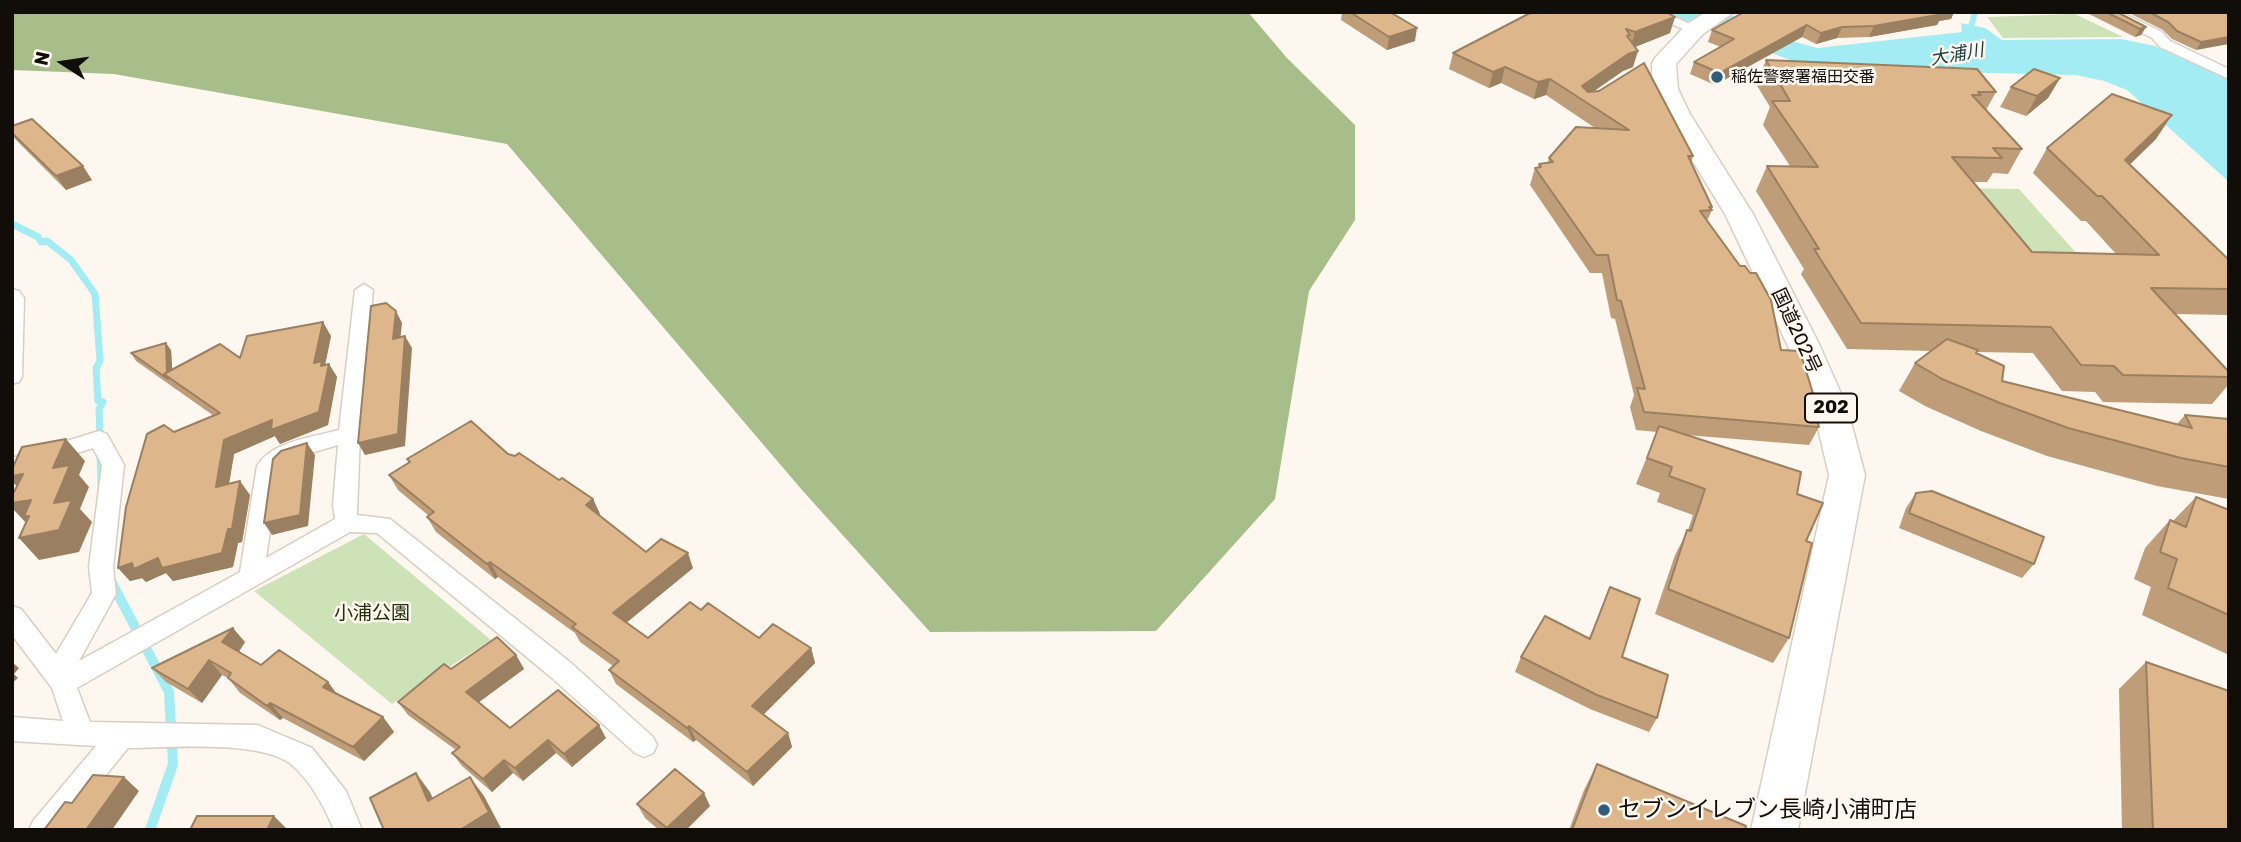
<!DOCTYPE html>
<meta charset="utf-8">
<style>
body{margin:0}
#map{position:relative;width:2241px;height:842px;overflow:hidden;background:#fef7f0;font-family:Rubik,sans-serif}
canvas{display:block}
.frame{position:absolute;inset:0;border:14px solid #110e09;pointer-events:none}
.north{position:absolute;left:28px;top:28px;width:70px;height:70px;-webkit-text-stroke:5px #fef7f0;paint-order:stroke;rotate:282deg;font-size:19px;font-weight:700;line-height:28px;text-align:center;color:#110e09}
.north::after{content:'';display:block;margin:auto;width:24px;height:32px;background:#110e09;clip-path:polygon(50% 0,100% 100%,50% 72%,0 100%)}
</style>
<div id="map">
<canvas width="2241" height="842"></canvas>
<div class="frame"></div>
<div class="north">N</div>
</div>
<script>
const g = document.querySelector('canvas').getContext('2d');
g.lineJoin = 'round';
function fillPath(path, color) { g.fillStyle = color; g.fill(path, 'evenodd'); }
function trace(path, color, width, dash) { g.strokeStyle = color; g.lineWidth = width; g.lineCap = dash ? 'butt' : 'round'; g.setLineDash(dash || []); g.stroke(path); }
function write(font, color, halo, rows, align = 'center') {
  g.font = font + ' Rubik,"Noto Sans JP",sans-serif'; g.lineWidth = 5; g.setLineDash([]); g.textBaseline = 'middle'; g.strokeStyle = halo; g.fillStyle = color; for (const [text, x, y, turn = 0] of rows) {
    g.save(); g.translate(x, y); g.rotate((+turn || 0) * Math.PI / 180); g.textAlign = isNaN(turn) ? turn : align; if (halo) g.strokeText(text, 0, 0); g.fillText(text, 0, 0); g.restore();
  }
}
const green = new Path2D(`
 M2075 14 2123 37 2003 38 1987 17Z
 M1951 188 2019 189 2087 265 2014 264Z
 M364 534 491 640 392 704 254 591Z`);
const forest = new Path2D(`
 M12 12H1248L1287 58 1355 125V220L1309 291 1275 499 1156 631 930 632 802 490 507 144 114 74 12 70Z`);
const water = new Path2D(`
 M1665 12H1720L1760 25 1774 36 1817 48 1962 32 1961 23 1985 28 2002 40 2121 39 2155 46 2229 80V182L2127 90 2104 81 2076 75 1819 69 1803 65Z`);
const streamFar2 = new Path2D(`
 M1975 12 1971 27 1976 31`);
const streamFar1 = new Path2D(`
 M12 224 38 237 41 242 47 241 71 260 95 294 100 361 96 368 98 401 103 402 99 409 100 439
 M100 452 101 485`);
const stream = new Path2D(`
 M112 583 169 692 173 764 150 830`);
const minor = new Path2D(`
 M1643 12H1663L1702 29 1700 32H1690Z
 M2102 12H2121L2162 32 2170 41 2229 69V79L2160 47 2152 38Z
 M364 284 373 290 360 434 357 515 390 519 570 662 653 737 657 745 653 753 644 757 635 753 552 678 377 533 350 532 77 688 90 722 258 725 267 729 312 748 346 791 362 830H334C325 808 311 782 293 766 264 739 168 748 128 748L61 830H29L33 821 96 746 12 741V717L63 721 52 688 12 635V606L21 609 56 654 92 593 89 567 102 465 93 448 12 474V458L99 431 107 434 124 465 113 567 116 594 79 661 240 572 257 466C272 441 313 437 339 430L355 290ZM338 445 333 505 335 519 266 558 279 469 287 460Z
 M12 289 19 291 24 298 22 377 19 382 12 384Z`);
const trunk = new Path2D(`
 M1706 12H1734L1703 34 1676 64 1678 89 1690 114 1753 214 1819 344 1847 407 1865 475 1798 830H1751L1829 475 1813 407 1787 344 1725 214 1664 114 1652 89V63L1655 58 1687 24Z`);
const wall = new Path2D(`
 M1342 12H1390L1415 41 1387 50 1341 20Z
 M1532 12 1670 33 1635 47 1633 67 1623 71 1593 92 1693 156 1691 163 1712 207 1711 209 1712 210 1707 221 1781 350 1815 400 1813 404 1819 427 1809 445 1686 435 1797 494 1806 541 1789 638 1773 663 1655 614 1675 555 1688 530 1693 515 1657 502 1660 493 1636 484 1657 432 1636 430 1630 407 1634 395 1615 319 1611 318 1602 273H1590L1530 185 1535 168H1538L1539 164 1548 163 1549 158 1595 128 1546 95 1534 99 1501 83 1489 88 1449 69 1453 53Z
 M1744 12H1954L1951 19 1939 21 1937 25 1869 37 1837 38 1816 44 1802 37 1715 85 1690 74 1694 62 1721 47 1708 42 1712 30Z
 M2085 12H2117L2146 27 2141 35 2135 37Z
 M2127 12H2229L2196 50 2172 39 2163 30Z
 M1766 60 1996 92 1986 110 2022 149 2008 174 1993 173 1987 182H1973L2032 252 2116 254 2086 221H2081L2033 173 2047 148 2156 139 2130 164 2229 260V315L2176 314 2229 372V384L2212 404 2103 402 2095 392 2062 391 2033 353 1977 352 1976 353 2002 381 2177 424 2185 415 2229 419V499L2157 486 2047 456 1981 431 1925 406 1899 391 1915 363 1932 351 1847 349 1801 274 1804 269 1756 191 1767 166H1790L1763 125 1770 107 1756 84Z
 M2060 78 2048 98 2026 116 2000 107 2011 87Z
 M12 126 92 180 66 190 17 141 12 135Z
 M331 336 325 365 329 364 337 377 328 425 280 444 275 436 234 454 229 484 250 495 242 542 238 543 233 567 173 581 166 573 146 582 142 578 130 581 118 568 174 432 214 416 136 361 131 353 171 350 172 369 240 358Z
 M508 454 593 499 600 514 599 515 646 552 693 568 627 622 648 638 701 610 759 638 811 648 815 663 763 715 788 733 792 747 753 786 696 740 693 742 616 684 609 670 613 666 580 642 575 633 498 577 495 579 436 532 427 517 429 516 398 490 389 475 409 462 407 459Z
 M1916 493 2034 564 2022 578 1899 528 1906 508Z
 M2196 497 2229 510V655L2142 615 2151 587 2134 579 2145 548 2170 520 2173 521Z
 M1610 587 1622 657 1657 718 1649 732 1590 709 1515 672 1521 657 1589 638Z
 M245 642 239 652 261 665 328 682 337 694 383 717 394 732 364 761 283 718 280 720 240 693 228 678 222 675 202 703 166 682 152 668Z
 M516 655 524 669 479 702 510 728 606 738 572 767 556 753 523 781 513 773 492 792 462 766 452 753 456 750 408 715 398 702 451 669Z
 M2146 662 2229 830H2122L2119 689Z
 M1597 764 1745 830H1569L1584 790Z
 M637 804 710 806 686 830H659L645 818Z`);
const shadedWall = new Path2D(`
 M1937 12H1954L1951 19 1939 21 1937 25 1869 37 1874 26Z
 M1675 17 1670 33 1630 49 1635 32Z
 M1807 25 1802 37 1715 85 1720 73Z
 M1842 27 1837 38 1816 44 1821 33Z
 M2146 27 2141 35 2135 37 2140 29Z
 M1417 28 1415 41 1387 50 1389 37Z
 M2229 37V44L2196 50 2201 42Z
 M1638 51 1633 67 1623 71 1582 99V86L1628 54Z
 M1505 67 1501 83 1489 88 1493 72Z
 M2060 78 2048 98 2026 116 2037 96Z
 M1550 79 1546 95 1534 99 1538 82Z
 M2172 115 2156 139 2109 185 2125 160Z
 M83 166 92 180 66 190 56 176Z
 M396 311 402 323 399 351 393 339Z
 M323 322 331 336 325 365 329 364 337 377 328 425 280 444 275 436 234 454 226 501 216 487 224 440 314 363Z
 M405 336 412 348 405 446 365 455 358 443Z
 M166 343 171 350 173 380 168 376Z
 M66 439 85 461 79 475 89 487 80 509 92 522 79 552 39 560 19 538 29 526 12 508V503L31 500 54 503 53 468Z
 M307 443 315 455 308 526 272 535 264 523Z
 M23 474 28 499 12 481V476Z
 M240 481 250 495 242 542 238 543 233 567 173 581 166 573 146 582 142 578 130 581 118 568Z
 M593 499 600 514 592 520 586 505Z
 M688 553 693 568 620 628 613 613Z
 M490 562 498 577 495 579 487 564Z
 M233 628 245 642 235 657 222 642Z
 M811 648 815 663 757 721 752 706Z
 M516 655 524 669 475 705 466 692Z
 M209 660 222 675 202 703 188 689Z
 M12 662 19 668 14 674 18 678 12 683Z
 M328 682 339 697 323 687Z
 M270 703 283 718 280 720 267 706Z
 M383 717 394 732 364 761 353 747Z
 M599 725 606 738 572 767 564 754Z
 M689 726 696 740 693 742 687 728Z
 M788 733 792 747 753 786 747 772Z
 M548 740 556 753 523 781 515 768Z
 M504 760 513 773 492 792 483 779Z
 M416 773 430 792 443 820 428 801Z
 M124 777 139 791 112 830H86Z
 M470 777 484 796 502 830H460Z
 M704 793 710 806 686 830H667V828Z
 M274 816 288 830H267Z`);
const building = new Path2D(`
 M1350 12H1390L1417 28 1389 37Z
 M1532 12H1666L1675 17 1635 32 1626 29 1630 35 1627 36 1638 51 1628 54 1582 86 1588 92 1599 91 1644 63 1693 156H1688L1712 207H1709L1712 210 1700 211 1740 266H1745L1750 273H1756L1771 300 1781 350 1800 351 1815 400 1811 399 1819 427 1644 412 1637 388 1645 389 1621 301 1617 300 1608 255H1596L1535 168 1541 167 1539 164 1553 162 1549 158 1576 127 1629 130 1550 79 1538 82 1505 67 1493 72 1453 53Z
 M1744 12H1939L1943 14 1874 26 1842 27 1821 33 1807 25 1720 73 1694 62 1734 39 1712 30Z
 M2106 12H2117L2146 27 2140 29Z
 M2149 12H2229V37L2201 42 2177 31 2168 22Z
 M1766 60 1977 69 1996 92H1978L1981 95H1972L2022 149 1993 148 2002 158 1952 157 2032 252 2159 255 2102 196H2097L2047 148 2112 94 2172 115 2125 160 2229 260V289L2151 288 2229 372V377L2123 375 2114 366 2081 365 2051 327 1861 323 1814 249H1819L1767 166 1818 167 1772 101H1790Z
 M2034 69 2060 78 2037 96 2011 87Z
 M32 119 83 166 56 176 12 133V126Z
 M386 303 396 311 393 339 405 336 398 434 358 443 371 306Z
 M323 322 314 363 322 361 321 366 329 364 319 412 271 430 272 420 224 440 216 487 240 481 232 529H228L222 553 162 568 158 558 134 569 132 563 118 568 126 507 147 434 164 425 174 432 220 413 164 374 220 344 240 358 247 336Z
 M1947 339 1978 350 1976 353 2004 366 2002 381 2192 428 2185 415 2229 419V467L2181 458 2068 428 2000 403 1942 379 1915 363Z
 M166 343 167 372 164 374 168 379 131 353Z
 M471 421 508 454 515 456 519 453 559 480 562 478 593 499 586 505 646 552 661 539 688 553 613 613 648 638 690 602 701 610 708 603 759 638 773 624 811 648 752 706 788 733 747 772 689 726 687 728 609 670 619 661 572 627 576 624 490 562 487 564 427 517 434 512 389 475 410 462 407 459Z
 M1659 426 1801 472 1797 494 1823 503 1806 541 1812 543 1789 638 1668 589 1687 530 1691 531 1705 489 1669 476 1672 467 1647 458Z
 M66 439 53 468 70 465 54 503 72 500 59 530 19 538 29 516H24L31 500 12 503V496L23 474 12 476V469L22 447Z
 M307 443 300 515 264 523 273 459 281 451Z
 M1932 491 2044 537 2034 564 1909 513 1916 493Z
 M2196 497 2229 510V615L2168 588 2177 559 2160 552 2170 520 2186 527Z
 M1610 587 1640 599 1622 657 1668 675 1657 718 1597 695 1521 657 1545 616 1590 639Z
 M233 628 222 642 261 665 279 650 328 682 323 687 383 717 353 747 270 703 267 706 228 678 231 673 209 660 188 689 152 668Z
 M497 637 516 655 466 692 510 728 558 690 599 725 564 754 548 740 515 768 504 760 483 779 452 753 460 747 398 702 444 664 451 669Z
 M2146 662 2229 691V830H2153Z
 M1597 764 1746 826 1745 830H1572Z
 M675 769 704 793 667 828 637 804Z
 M416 773 428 801 470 777 489 812 460 830H384L370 798Z
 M93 775 124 777 86 830H44L65 802 72 803Z
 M197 816H274L267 830H190Z`);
const markers = [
 [1717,77,7,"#2e5e7c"],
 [1604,810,7,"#2e5e7c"]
];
const farPoinames = [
 ["稲佐警察署福田交番",1731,77]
];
const farWaternames = [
 ["大浦川",1957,55,-10]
];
const shields = [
 [1831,408,52]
];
const shieldNames = [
 ["202",1831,408]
];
const streetNames = [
 ["国道202号",1796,331,65]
];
const parkNames = [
 ["小浦公園",372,614]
];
const nearPoinames = [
 ["セブンイレブン長崎小浦町店",1618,810]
];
fillPath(green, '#cee2b8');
fillPath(forest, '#a7be8b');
fillPath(water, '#a3ecf3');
trace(streamFar2, '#a3ecf3', 6);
trace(streamFar1, '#a3ecf3', 7);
trace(stream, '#a3ecf3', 10);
trace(minor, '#d9cec2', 3);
trace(trunk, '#d9cec2', 3);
fillPath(minor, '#fff');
fillPath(trunk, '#fff');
fillPath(wall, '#bf9d78');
fillPath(shadedWall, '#9b7f61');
fillPath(building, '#deb68b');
trace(building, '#9b7f61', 2);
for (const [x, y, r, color] of markers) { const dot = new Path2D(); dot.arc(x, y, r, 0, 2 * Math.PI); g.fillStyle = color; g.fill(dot); trace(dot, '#fef7f0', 2.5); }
write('16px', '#110e09', '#fef7f0', farPoinames, 'left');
write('italic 18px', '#173b3e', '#fef7f0', farWaternames);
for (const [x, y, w] of shields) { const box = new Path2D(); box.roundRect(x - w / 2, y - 14.5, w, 29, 5); g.fillStyle = '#fef7f0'; g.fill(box); trace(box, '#110e09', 2); }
write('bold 18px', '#110e09', null, shieldNames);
write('19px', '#110e09', '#fef7f0', streetNames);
write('19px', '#22310b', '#fef7f0', parkNames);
write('23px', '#110e09', '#fef7f0', nearPoinames, 'left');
</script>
